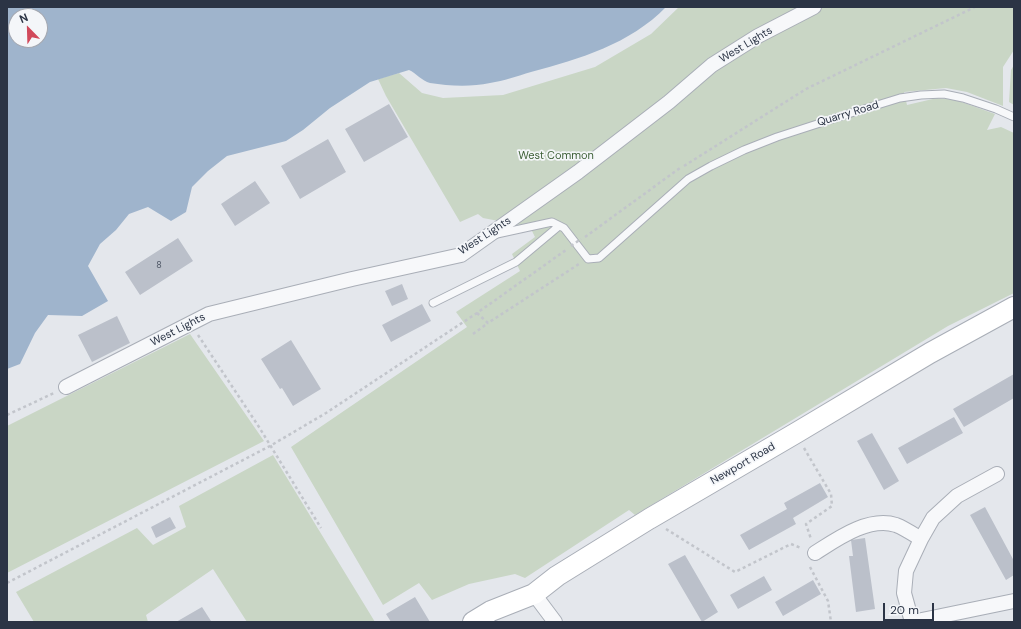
<!DOCTYPE html>
<style>
body{margin:0}
#map{position:relative;width:1021px;height:629px;overflow:hidden;background:#e4e7ec;font-family:"DM Sans",sans-serif}
canvas{display:block}
.frame{position:absolute;inset:0;border:8px solid #2b3445;pointer-events:none}
.north{position:absolute;left:8px;top:8px;width:40px;height:40px;box-sizing:border-box;background:#f4f6f9;border:1px solid #a4a8b1;border-radius:50%;rotate:337deg;font-size:11px;font-weight:700;line-height:16px;text-align:center;color:#2b3445}
.north::after{content:'';display:block;margin:auto;width:14px;height:18px;background:#d1495b;clip-path:polygon(50% 0,100% 100%,50% 72%,0 100%)}
.scale{position:absolute;left:883px;top:603px;width:51px;height:18px;box-sizing:border-box;border:2px solid #2b3445;border-top:0;padding-left:5px;font-size:12px;line-height:14px;white-space:nowrap;color:#2b3445;-webkit-text-stroke:3px #f4f6f9;paint-order:stroke}
</style>
<div id="map">
<canvas width="1021" height="629"></canvas>
<div class="frame"></div>
<div class="north">N</div>
<div class="scale">20 m</div>
</div>
<script>
const g = document.querySelector('canvas').getContext('2d');
g.lineJoin = 'round';
function fillPath(path, color) { g.fillStyle = color; g.fill(path, 'evenodd'); }
function trace(path, color, width, dash) { g.strokeStyle = color; g.lineWidth = width; g.lineCap = dash ? 'butt' : 'round'; g.setLineDash(dash || []); g.stroke(path); }
function write(font, color, halo, rows, align = 'center') {
  g.font = font + ' "DM Sans",sans-serif'; g.lineWidth = 3.5; g.setLineDash([]); g.textBaseline = 'middle'; g.strokeStyle = halo; g.fillStyle = color; for (const [text, x, y, turn = 0] of rows) {
    g.save(); g.translate(x, y); g.rotate((+turn || 0) * Math.PI / 180); g.textAlign = isNaN(turn) ? turn : align; if (halo) g.strokeText(text, 0, 0); g.fillText(text, 0, 0); g.restore();
  }
}
const green = new Path2D(`
 M679 7H1014V50L1003 67V106L967 92 946 88 904 92 907 105 937 98 956 100 995 114 987 130 1001 127 1014 133V293L948 326 635 515 629 510 525 578 515 574 469 584 432 600 419 583 383 605 291 447 467 327 456 312 520 271 512 254 535 237 530 227 483 218 478 214 460 222 386 96 378 79 399 73 422 93 443 98 503 95 595 67 651 34Z
 M1014 65V105L1009 102 1011 70Z
 M190 334 264 441 7 573V426Z
 M273 455 375 622H247L213 569 146 615 148 622H34L16 592 137 528 153 545 186 527 179 506Z`);
const water = new Path2D(`
 M7 7H666C630 44 580 59 531 72 517 76 504 81 490 83 471 87 449 86 430 83 422 81 416 73 409 70L370 82 330 108 303 130 286 141 227 156 208 171 192 187 186 212 171 221 148 207 129 214 116 230 100 244 88 266 108 301 82 316 48 315 35 333 20 364 7 369ZM16 16H40V40H16Z`);
const building = new Path2D(`
 M389 104 408 137 364 162 345 129Z
 M328 139 346 172 300 199 281 166Z
 M255 181 270 203 235 226 221 204Z
 M178 238 193 261 140 295 125 272Z
 M402 284 408 299 392 306 385 291Z
 M422 304 431 321 391 342 382 325Z
 M117 316 130 343 92 362 78 335Z
 M291 340 321 389 293 406 282 388 280 389 261 359Z
 M1014 374V398L964 427 953 409Z
 M954 417 963 433 907 464 898 448Z
 M872 433 899 481 884 490 857 441Z
 M820 483 828 497 793 518 796 524 749 550 740 535 787 509 784 503Z
 M985 507 1014 561V575L1006 580 970 515Z
 M170 517 176 528 156 538 151 527Z
 M865 538 875 609 856 612 849 556H853L851 540Z
 M685 555 718 612 702 622 668 564Z
 M764 576 772 590 738 609 730 595Z
 M813 580 821 594 783 616 775 602Z
 M415 597 430 622H391L386 614Z
 M202 607 211 621 176 622Z`);
const path = new Path2D(`
 M684 166 806 89 975 7
 M585 237 680 168
 M477 313 488 323 579 264
 M473 334 488 323
 M198 335 259 427 321 528
 M7 415 54 393
 M804 448 831 494 832 506 806 524 811 539
 M666 529 735 572 791 544 801 548
 M810 567 828 601 831 622
 M7 583 270 446 326 413 477 313 566 250`);
const service = new Path2D(`
 M497 234 552 222 564 228 588 259 599 258 688 179 711 166 744 150 777 137 848 114 900 98 921 95 944 94 963 98 996 109 1014 117
 M433 303 516 262 559 226`);
const minor = new Path2D(`
 M66 387 209 314 352 279 461 255 578 172 669 102 712 65 758 36 814 7
 M921 539 933 518 957 496 997 474
 M815 553C837 539 869 516 896 525 904 528 913 534 921 539L906 571 904 593 912 622
 M534 594 555 622
 M912 622 1014 601`);
const secondary = new Path2D(`
 M473 622 491 611 534 594 557 576 649 519 796 433 930 353 1014 307`);
const pathBridge = new Path2D(`
 M571 246 581 239`);
const numberNames = [
 ["8",159,266]
];
const streetNames = [
 ["West Lights",746,45,-31],
 ["Quarry Road",848,114,-17],
 ["West Lights",485,236,-33],
 ["West Lights",178,330,-27],
 ["Newport Road",743,464,-30]
];
const parkNames = [
 ["West Common",556,156]
];
fillPath(green, '#c9d6c5');
fillPath(water, '#9fb4cc');
fillPath(building, '#bbc0ca');
trace(service, '#a9aeb7', 9);
trace(minor, '#a9aeb7', 16);
trace(secondary, '#a9aeb7', 22);
trace(path, '#c2c5cb', 2.5, [3, 3]);
trace(service, '#f7f8fa', 7);
trace(minor, '#f7f8fa', 14);
trace(secondary, '#fff', 20);
trace(pathBridge, '#c2c5cb', 2.5, [3, 3]);
write('9px', '#4f5766', null, numberNames);
write('11px', '#2b3445', '#f4f6f9', streetNames);
write('11px', '#3f6138', '#f4f6f9', parkNames);
</script>
